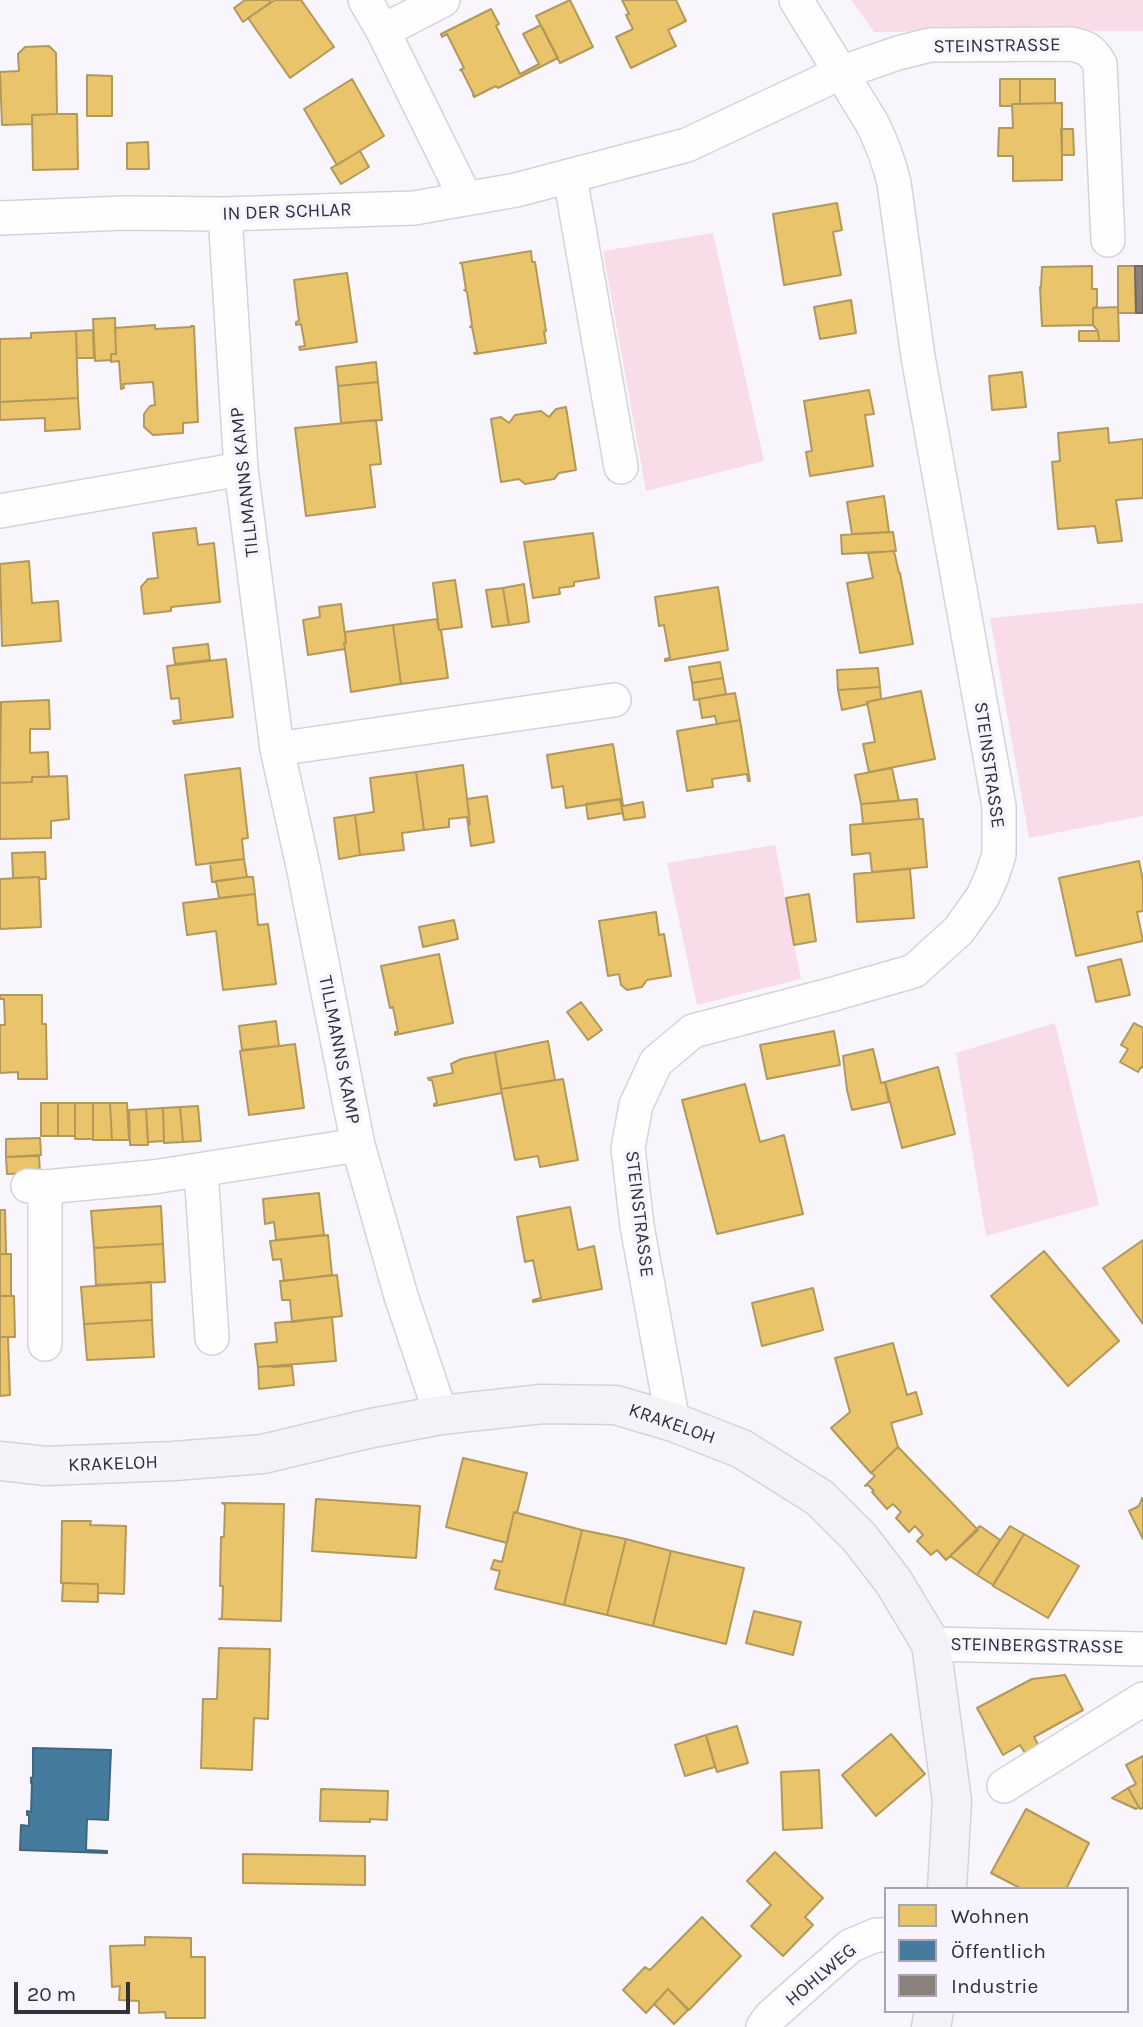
<!DOCTYPE html>
<meta charset="utf-8">
<style>
body{margin:0}
#map{position:relative;width:1143px;height:2027px;overflow:hidden;background:#f8f6fc;font-family:Karla,sans-serif}
canvas{display:block}
.legend{position:absolute;left:884px;top:1887px;width:245px;height:126px;box-sizing:border-box;background:#f7f3ff;border:2px solid #a9a5af;margin:0;padding:9px 12px;list-style:none;font-size:21px;color:#333137}
.legend li{display:flex;align-items:center;gap:14px;height:35px}
.legend b{width:35px;border:2px solid #a9a5af}
.scale{position:absolute;left:14px;top:1982px;width:116px;height:32px;box-sizing:border-box;border:4px solid #333137;border-top:0;padding-left:9px;font-size:21px;line-height:24px;white-space:nowrap;color:#333137;-webkit-text-stroke:5px #f7f3ff;paint-order:stroke}
</style>
<div id="map">
<canvas width="1143" height="2027"></canvas>
<ul class="legend">
<li><b style="height:19px;background:#e9c46a"></b>Wohnen</li>
<li><b style="height:19px;background:#457b9d"></b>Öffentlich</li>
<li><b style="height:19px;background:#8a817c"></b>Industrie</li>
</ul>
<div class="scale">20 m</div>
</div>
<script>
const g = document.querySelector('canvas').getContext('2d');
g.lineJoin = 'round';
function fillPath(path, color) { g.fillStyle = color; g.fill(path, 'evenodd'); }
function trace(path, color, width, dash) { g.strokeStyle = color; g.lineWidth = width; g.lineCap = dash ? 'butt' : 'round'; g.setLineDash(dash || []); g.stroke(path); }
function write(font, color, halo, rows, align = 'center') {
  g.font = font + ' Karla,sans-serif'; g.lineWidth = 7; g.setLineDash([]); g.textBaseline = 'middle'; g.strokeStyle = halo; g.fillStyle = color; for (const [text, x, y, turn = 0] of rows) {
    g.save(); g.translate(x, y); g.rotate((+turn || 0) * Math.PI / 180); g.textAlign = isNaN(turn) ? turn : align; if (halo) g.strokeText(text, 0, 0); g.fillText(text, 0, 0); g.restore();
  }
}
const green = new Path2D(`
 M851 0H1143V31L874 32Z
 M713 233 764 461 646 491 603 251Z
 M1143 603V816L1029 838 990 618Z
 M775 845 801 979 697 1005 667 863Z
 M1055 1023 1099 1205 986 1236 956 1053Z`);
const homes = new Path2D(`
 M245 0H270L271 2 243 22 234 8Z
 M275 0H301L334 47 290 78 248 18Z
 M570 0 593 47 560 63 536 16Z
 M622 0H676L686 21 668 30 676 46 631 68 616 37 633 29 626 15 629 14Z
 M491 9 499 24 496 26 520 74 524 72 526 74 498 88 496 86 474 97 473 95H474L462 71 460 70 464 68 447 34 442 37 441 34Z
 M541 25 558 58 526 74 524 72 539 64 523 34Z
 M49 46 56 53 57 114 32 115V124L2 125 0 72 19 71 18 54 25 47Z
 M87 75 112 76V116H87Z
 M352 79 384 136 337 165 304 109Z
 M1000 79H1020V104H1012V106H1000Z
 M1020 79H1055V103L1020 104Z
 M1062 103V180L1013 181V156H998L999 128H1013L1012 104Z
 M57 114H77L78 169 33 170 32 115Z
 M1061 129H1073L1074 155H1062Z
 M148 142 149 169H127V143Z
 M360 151 369 167 341 184 331 168Z
 M837 203 842 230 833 232 841 275 784 285 773 214Z
 M531 251 532 262H535L546 331 544 332 546 343 475 354 474 353 477 352 472 327H470L472 325 467 292 464 290H466L462 264 460 263Z
 M1092 266V289H1097V307L1093 308V325L1042 326 1040 287H1041L1042 267Z
 M1118 266H1135L1136 313H1118Z
 M347 273 357 342 300 350 299 347 305 346 301 324 296 325V322L299 321 294 280Z
 M851 300 856 333 820 339 814 307Z
 M1118 307 1119 341H1099L1098 331 1093 325V308Z
 M115 318 116 354H111V360L95 361 93 319Z
 M155 325V329L191 327V326H194L198 422 183 423V433L153 435 144 427V414L150 406 155 405 153 382 123 384 124 388 121 389 119 361 111 362V354H116L115 328Z
 M93 330 94 358H77L76 331Z
 M76 331 78 398 0 402V339L31 338V333Z
 M1079 331H1098L1099 341H1079Z
 M376 362 378 382 338 386 336 367Z
 M1022 372 1026 407 992 410 989 376Z
 M378 382 382 420 341 423 338 386Z
 M869 390 874 414 865 415 873 466 810 476 806 452 812 451 804 401Z
 M78 398 80 429 45 431V418L0 420V402Z
 M566 407 576 470 559 473 554 479 525 484 519 479 501 482 491 419 501 417 509 423 515 415 541 411 549 417 556 409Z
 M376 420 381 464 370 465 375 507 306 516 295 428Z
 M1108 428 1109 443 1143 439V498L1116 500 1122 541 1098 543 1095 526 1058 529 1052 462 1060 461 1058 433Z
 M884 496 889 532 852 534 847 502Z
 M196 528 198 545 214 543 220 602 171 607V611L144 614 141 587 148 579 158 578 153 533Z
 M893 532 896 551 842 554 841 535Z
 M593 533 599 578 574 582V586L559 588 560 594 533 598 524 542Z
 M894 551 899 573H900L913 644 860 653 847 583 873 578 868 553Z
 M29 561 32 603 58 601 61 641 2 646 0 564Z
 M455 580 462 627 439 630 433 583Z
 M524 584 529 622 509 625 503 588Z
 M718 587 728 650 665 661V659L670 658 664 625 659 626 655 597Z
 M503 588 509 625 492 627 486 590Z
 M341 604 346 643H344L345 649 308 655 303 620 320 617 319 607Z
 M437 619 439 630H441L448 678 401 684 393 625Z
 M393 625 401 684 351 692 344 643H346L345 632Z
 M208 644 210 660 175 664 173 648Z
 M226 659 233 717 174 724 173 721 181 720 179 698 171 699 167 666Z
 M720 662 723 678 692 683 689 667Z
 M878 668 880 687 838 690 837 670Z
 M723 678 726 694 694 700 692 683Z
 M880 687 881 699 867 702 868 704 842 710 838 690Z
 M921 691 935 759 869 772 863 744 875 742 867 702Z
 M735 693 740 720 717 724 715 716 702 718 699 699Z
 M49 700 50 729H30V753L48 752 49 777H32V782L0 783 1 702Z
 M740 720 750 781H748L747 774 712 779 713 787 687 791 677 731Z
 M613 744 622 799 566 808 563 786 552 788 547 755Z
 M463 765 470 824 468 825 467 817 449 819V827L424 830 416 772Z
 M240 768 248 838 242 839 244 859 196 865 185 775Z
 M892 768 899 801 861 804 855 775Z
 M416 772 424 830 402 833 404 850 360 855 355 815 374 812 370 778Z
 M67 776 69 819 51 821V838L0 839V783L32 782V777H34Z
 M487 796 494 842 471 846 468 825 470 824 467 799Z
 M620 799 623 813 588 819 586 804Z
 M620 799H622L623 806 643 802 645 817 624 820Z
 M917 799 919 819 863 824 861 804Z
 M355 815 360 855 339 859 334 818Z
 M919 819H923L927 867 872 872 870 853 852 855 850 825Z
 M45 852 46 879H39V877L13 878 12 853Z
 M244 859 247 877 212 882 210 863Z
 M1139 861 1143 881V911L1137 912 1143 941 1076 956 1059 878Z
 M910 869 914 918 857 922 854 874Z
 M39 877 41 927 0 929V879Z
 M247 877H253L255 894 219 898 216 881Z
 M255 894 258 925 268 924 276 984 223 990 216 931 187 935 183 903Z
 M809 894 816 941 794 945 786 898Z
 M656 912 659 935 664 934 671 976 647 980 642 987 627 990 621 985 619 974 608 976 599 921Z
 M454 920 458 939 423 947 419 927Z
 M439 954 453 1023 395 1035V1032H398L393 1007 390 1008 381 966Z
 M1121 959 1130 995 1096 1002 1088 967Z
 M0 995H42V1024H46L47 1079H18V1072L0 1073V1025H5L4 999H0Z
 M581 1002 602 1030 588 1040 567 1012Z
 M276 1021 279 1046 242 1050 239 1026Z
 M1134 1023 1143 1028V1068L1141 1067 1138 1072 1120 1062 1128 1049 1121 1045Z
 M834 1031 840 1065 767 1079 760 1045Z
 M548 1041 555 1080 501 1089 495 1052Z
 M295 1044 304 1108 249 1115 240 1051Z
 M873 1049 881 1083 885 1082 889 1102 852 1110 847 1090 843 1056Z
 M495 1052 502 1093 434 1106V1104L437 1103 432 1080H429L428 1078 453 1073 451 1064 461 1059Z
 M938 1067 955 1134 902 1148 885 1082Z
 M563 1079 578 1160 540 1167 538 1156 515 1160 501 1089Z
 M745 1084 760 1142 784 1135 803 1214 717 1234 682 1100Z
 M41 1103H58V1136H41Z
 M58 1103H75V1136H58Z
 M75 1103H93V1139H75Z
 M93 1103H110L112 1140H93Z
 M110 1103H127L129 1140H112Z
 M198 1106 201 1141 183 1142 180 1107Z
 M180 1107 183 1142 164 1143 163 1108Z
 M163 1108 164 1141 148 1142 146 1109Z
 M146 1109 148 1145H130L129 1110Z
 M40 1138 41 1155 6 1157V1139Z
 M39 1156 40 1173 7 1174 6 1157Z
 M319 1193 324 1235 276 1240 274 1222 265 1224 263 1199Z
 M161 1206 163 1244 94 1248 91 1211Z
 M570 1207 578 1250 594 1246 602 1289 533 1302V1300L541 1298 533 1260 525 1262 517 1217Z
 M0 1210H5L6 1254H0Z
 M328 1235 332 1275 284 1281 281 1259 273 1260 270 1241Z
 M1143 1240V1324L1103 1268Z
 M163 1244 165 1282 96 1285 94 1248Z
 M1044 1251 1119 1341 1068 1386 991 1296Z
 M0 1254H11V1296H0Z
 M337 1275 342 1316 292 1322 290 1300H282L280 1281Z
 M151 1282 152 1320 84 1324 81 1287Z
 M813 1288 823 1330 762 1346 752 1303Z
 M0 1296H14L15 1337H0Z
 M332 1317 336 1361 258 1367 255 1344 277 1342 275 1323Z
 M152 1320 154 1357 87 1360 84 1324Z
 M0 1337H8L10 1395 0 1396Z
 M893 1343 907 1395 916 1392 922 1414 891 1423 898 1447 871 1473 831 1428 850 1412 835 1358Z
 M272 1366V1367L292 1366 294 1385 259 1389 258 1367Z
 M898 1447 978 1530 946 1560 937 1550 931 1555 917 1541 923 1535 915 1526 909 1532 896 1518 901 1512 893 1504 887 1509 872 1492 874 1491 868 1485 865 1486 875 1476 871 1473Z
 M463 1458 527 1473 517 1513 514 1512 507 1543 446 1527Z
 M1142 1498H1143V1539L1129 1511 1139 1506Z
 M316 1499 420 1506 416 1558 312 1551Z
 M222 1503 284 1504 281 1621 219 1619 222 1618 223 1586H220L221 1537H224L225 1505Z
 M514 1512 582 1530 564 1605 495 1589 500 1571 491 1569 494 1560 502 1562Z
 M62 1521H91L90 1525 126 1526 124 1594 98 1593V1584L61 1583Z
 M980 1526 1000 1540 977 1575 950 1556Z
 M1010 1526 1024 1534 993 1585 977 1575Z
 M582 1530 626 1539 607 1615 564 1605Z
 M1024 1534 1079 1566 1048 1618 993 1586Z
 M626 1539 671 1551 653 1626 607 1615Z
 M671 1551 744 1568 726 1644 653 1626Z
 M63 1583 98 1584V1602L62 1601Z
 M754 1611 801 1622 793 1655 746 1643Z
 M219 1648 270 1649 268 1719 254 1718 252 1770 201 1768 203 1699H217Z
 M1065 1675 1083 1710 1034 1737 1039 1746 1025 1753 1020 1745 1003 1755 977 1708 1032 1679Z
 M737 1726 748 1763 717 1772 706 1735Z
 M891 1734 925 1774 876 1816 842 1775Z
 M706 1735 715 1767 685 1776 675 1745Z
 M1143 1756V1808L1140 1809 1128 1788 1136 1784 1126 1765Z
 M819 1770 822 1828 783 1830 781 1772Z
 M1128 1788 1139 1807 1136 1809 1112 1798Z
 M321 1789 388 1791 387 1820 370 1819V1822L320 1821Z
 M1026 1809 1089 1843 1066 1889H1022L991 1873Z
 M775 1852 823 1898 805 1917 813 1925 783 1956 751 1926 771 1905 747 1881Z
 M243 1854 365 1856V1885L243 1883Z
 M702 1917 741 1956 689 2010 668 1989 646 2013 623 1990 645 1967 650 1970Z
 M145 1937 191 1938V1957H205V2018H166L165 2012 139 2013V2001L119 2000 120 1986 112 1987 110 1946 145 1945Z
 M668 1989 688 2010 674 2024 654 2004Z`);
const public = new Path2D(`
 M33 1748 111 1750 108 1820 87 1819 86 1850 107 1851V1853L20 1850 21 1825 29 1826V1815H27V1811L31 1812 32 1783H31V1778L33 1777Z`);
const industry = new Path2D(`
 M1135 266H1143V313H1136Z`);
const street = new Path2D(`
 M365 0 383 31 466 199
 M383 31 443 0
 M570 177 621 467
 M225 214 241 469 277 749 303 866 358 1145 401 1296 441 1415
 M0 218 125 213 225 214 414 208 516 190 687 145 840 73 898 53 930 45 1071 44C1086 47 1092 50 1100 64L1108 240
 M0 511 241 469
 M277 749 614 700
 M201 1170 212 1338
 M28 1186 45 1187 153 1177 358 1145
 M45 1344V1187
 M673 1422 637 1226 628 1148 636 1105 656 1062 693 1031 830 995 914 971 959 930 983 896 992 876 999 854V806L918 357 894 183C889 162 882 143 872 123L796 0
 M931 1644 1143 1649
 M1004 1786 1143 1699
 M763 2027 770 2017 850 1946 876 1935H886`);
const secondary = new Path2D(`
 M0 1461 46 1466 174 1461 263 1454 367 1429 441 1415 542 1404 616 1405 673 1422 742 1449 820 1498 859 1537 893 1581 931 1644 952 1801 947 1889
 M931 2027 934 2011`);
const streetNames = [
 ["STEINSTRASSE",997,46,-1],
 ["IN DER SCHLAR",287,212,-2],
 ["TILLMANNS KAMP",245,482,-96],
 ["STEINSTRASSE",989,765,82],
 ["TILLMANNS KAMP",339,1050,79],
 ["STEINSTRASSE",639,1214,83],
 ["KRAKELOH",672,1424,19],
 ["KRAKELOH",113,1464,-2],
 ["STEINBERGSTRASSE",1037,1646,1],
 ["HOHLWEG",821,1975,-40]
];
fillPath(green, '#f8dce7');
fillPath(homes, '#e9c46a');
trace(homes, '#b2985b', 2);
fillPath(public, '#457b9d');
trace(public, '#40657e', 2);
fillPath(industry, '#8a817c');
trace(industry, '#706967', 2);
trace(street, '#d5d3d8', 36);
trace(secondary, '#d5d3d8', 41);
trace(street, '#fefeff', 33);
trace(secondary, '#f3f3f7', 38);
write('19px', '#333137', '#f7f3ff', streetNames);
</script>
